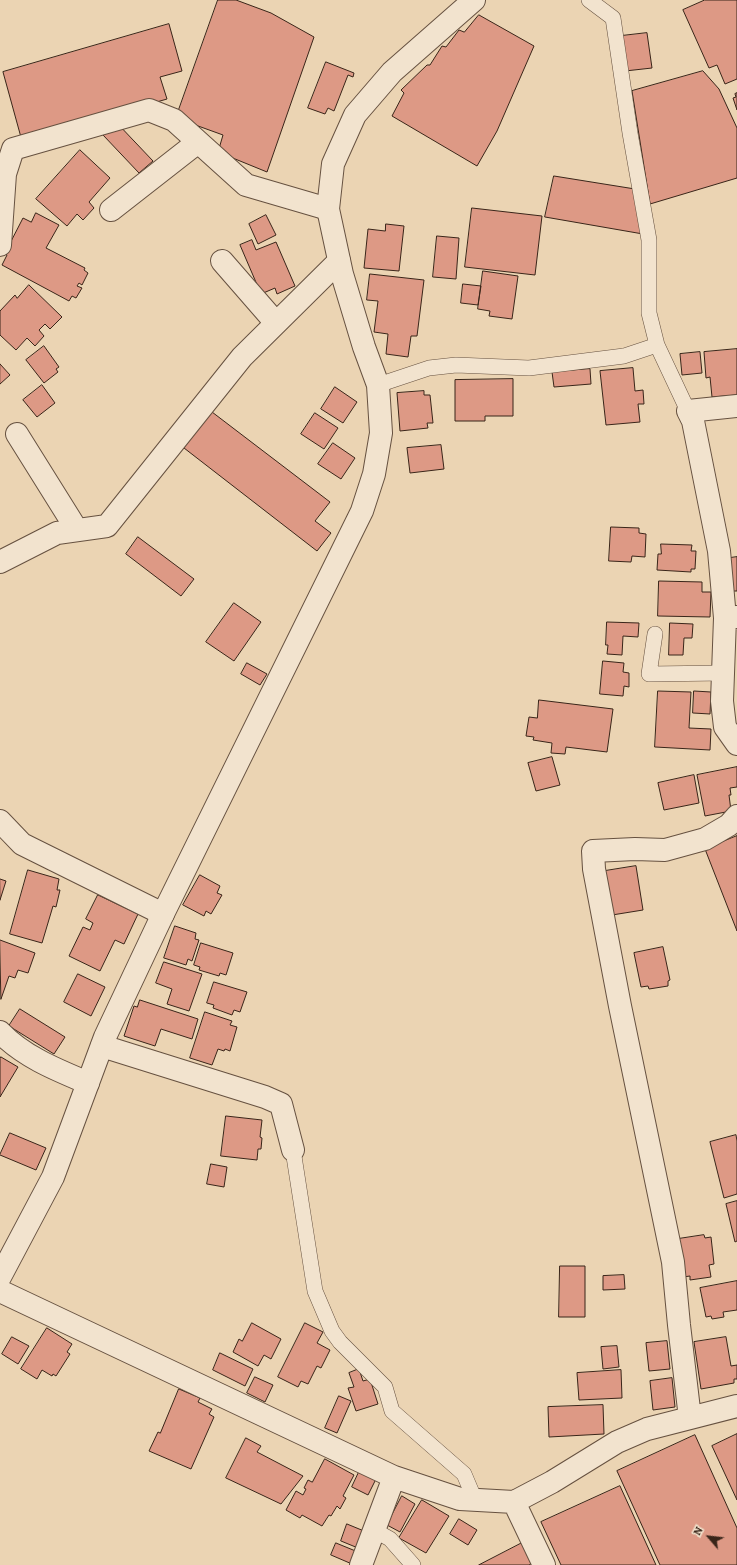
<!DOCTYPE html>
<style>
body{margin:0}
#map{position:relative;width:737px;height:1565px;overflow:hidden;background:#ebd4b3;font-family:Alegreya,serif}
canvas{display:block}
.north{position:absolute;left:689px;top:1517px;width:40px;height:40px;-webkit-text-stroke:3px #f2e3ce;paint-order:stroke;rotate:298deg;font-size:11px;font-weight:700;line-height:16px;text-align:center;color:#392519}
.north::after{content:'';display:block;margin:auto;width:14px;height:18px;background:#392519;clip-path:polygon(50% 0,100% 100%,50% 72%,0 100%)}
</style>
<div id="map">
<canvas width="737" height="1565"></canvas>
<div class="north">N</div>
</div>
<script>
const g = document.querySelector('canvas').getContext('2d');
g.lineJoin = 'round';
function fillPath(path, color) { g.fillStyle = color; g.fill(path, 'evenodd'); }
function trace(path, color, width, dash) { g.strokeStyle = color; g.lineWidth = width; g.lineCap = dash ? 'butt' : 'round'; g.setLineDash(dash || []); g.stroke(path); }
const building = new Path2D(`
 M218 0H236L271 13 314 37 267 172 218 152 223 135 176 118Z
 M705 0H737V79L725 84 717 65 709 68 683 10Z
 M479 15 534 46 497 131 477 166 392 116 404 93 401 90 427 65H430L442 46 446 47 459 30 464 32Z
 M169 24 182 71 160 77 167 99 22 141 3 72Z
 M647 33 652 68 625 71 621 36Z
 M326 62 354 73 353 77 348 75 334 111 328 108 325 114 308 108Z
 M703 71 719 89 737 128V178L650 204 632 91Z
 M737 93V110L733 98 736 97 735 94Z
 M116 122 153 161 139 173 103 135Z
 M80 150 110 178 89 202 94 208 83 220 77 214 67 226 36 199Z
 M554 176 635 189 643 234 545 217Z
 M472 208 542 216 535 275 465 267Z
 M36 213 59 225 46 248 85 268 84 270 88 273 82 285 79 283 77 286 82 288 76 298 72 296 69 301 2 265 7 255 5 253 23 218 31 222Z
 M266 215 276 235 258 244 249 224Z
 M386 224 404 226 399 271 364 268 368 229 385 231Z
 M437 236 459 238 456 279 433 277Z
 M252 240 256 250 276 242 295 286 277 294 275 288 261 294 240 245Z
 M483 271 518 276 512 319 489 316 490 311 478 309Z
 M370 274 424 280 417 336H411L408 357 386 354 388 334 374 332 378 301 367 300Z
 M463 284 481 286 478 305 461 303Z
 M29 285 62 317 50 329 45 324 39 330 44 336 35 346 27 338 16 350 0 335V311L15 295 17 298Z
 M44 346 59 367 56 369 58 372 44 383 26 360Z
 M737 349V395L712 397 710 377 706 378 704 352Z
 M700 352 702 373 682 375 680 354Z
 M0 364 10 375 0 384Z
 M633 368 635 391 643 390 644 404H638L640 422 606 425 600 371Z
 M590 369 591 384 554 387 552 372Z
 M513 379V416H485V421H455V380Z
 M42 385 55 403 37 417 23 400Z
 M335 387 357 402 343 423 321 409Z
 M424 391V395H430L433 423H427L428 428 400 431 397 393Z
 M212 412 330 502 315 521 331 533 317 551 184 448Z
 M315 413 338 428 324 449 301 434Z
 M333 443 355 458 341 479 318 464Z
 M441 445 444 469 410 473 407 448Z
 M611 527 639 528V533L646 534 645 557 632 556 631 562 609 561Z
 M138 537 194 579 181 596 126 554Z
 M661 544 692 545 691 551H696L695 569H691V572L657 570 658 554H661Z
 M737 557V591H732L730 558Z
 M659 581 702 582V592H711L710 617 658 616Z
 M234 603 261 622 234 661 206 642Z
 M607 622 639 623 638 637 623 636 622 655 607 654 608 645H606Z
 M670 623 693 624 692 638H684L683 655H669Z
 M603 661 624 663 623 672 629 673V687L624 686 623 696 600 694Z
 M247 663 267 674 260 685 241 674Z
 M658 691 691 692 689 728 711 729 710 750 655 747Z
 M694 691 711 692 710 714 693 713Z
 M539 700 613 709 607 752 566 747 565 754 551 753 552 743 533 740 534 737 526 736 529 717 537 718Z
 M552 757 560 785 536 791 528 763Z
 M737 767V787L730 788 731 795H729L731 811 705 816 697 775Z
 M694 775 699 803 664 810 658 783Z
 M737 836V931L705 849Z
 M636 866 643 910 612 915 605 871Z
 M28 870 59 879 57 890H60L56 907 53 906 42 943 10 934Z
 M200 875 220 886 217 893 222 895 211 914 206 911 204 916 183 905Z
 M0 879 6 881 0 900Z
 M98 895 138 914 124 944 115 940 100 971 69 956 83 927 90 930 93 923 86 919Z
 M175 926 196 933 195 939 199 940 192 961 188 959 186 965 164 958Z
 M0 940 35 953 28 973 18 970 15 978 9 976 1 999Z
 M201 943 233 953 226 975 220 973 219 976 199 970 200 967 194 965Z
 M663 947 670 980 668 981V986L649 989 648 986 641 987 634 953Z
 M164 962 202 974 189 1011 167 1004 172 989 156 983Z
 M78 974 105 987 91 1016 64 1002Z
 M214 982 247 992 240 1012 234 1010 232 1015 213 1008 214 1005 207 1003Z
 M140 1000 198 1019 192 1039 161 1029 155 1046 124 1036 134 1006 137 1007Z
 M20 1009 65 1037 54 1054 9 1026Z
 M205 1012 232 1021 230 1025 237 1027 230 1051 225 1049 224 1051 218 1049 212 1065 190 1058Z
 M1 1057 18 1067 0 1097V1059Z
 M226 1116 262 1120 260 1137 262 1138 261 1149H258L257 1160 221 1156Z
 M10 1133 46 1148 36 1170 0 1155Z
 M736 1135 737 1141V1194L724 1198 710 1142Z
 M211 1164 227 1167 224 1187 207 1184Z
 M737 1201V1241L735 1242 726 1204Z
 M704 1235 705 1238 711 1237 714 1264 709 1265 711 1277 690 1280V1276L683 1277 678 1239Z
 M560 1266H585V1317H559Z
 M624 1275 625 1289 603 1290V1276Z
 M737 1281V1310L723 1312 724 1317 712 1319 711 1316 706 1317 700 1288Z
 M252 1323 281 1339 271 1359 264 1355 258 1366 233 1352 239 1339 242 1341Z
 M305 1323 323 1332 317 1343 330 1350 321 1368 317 1366 308 1384 301 1381 298 1387 278 1377Z
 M47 1328 72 1344 67 1352 70 1354 56 1376 53 1374 52 1376 42 1370 37 1379 21 1369Z
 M12 1337 29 1346 18 1364 2 1354Z
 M726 1337 731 1366 737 1365V1379H734V1383L701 1389 694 1342Z
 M667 1341 670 1369 649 1371 646 1343Z
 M617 1346 619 1367 603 1369 601 1347Z
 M220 1353 253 1369 245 1386 213 1370Z
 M359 1369 363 1381 370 1379 378 1404 356 1411 348 1388 354 1387 349 1373Z
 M621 1370 622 1398 579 1400 577 1373Z
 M255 1377 273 1385 265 1402 247 1393Z
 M672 1378 675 1407 653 1410 650 1381Z
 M179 1389 200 1398 198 1402 212 1409 209 1414 214 1417 191 1469 149 1451 158 1432 160 1433Z
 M339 1396 351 1401 337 1433 325 1428Z
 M603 1405 604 1434 549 1437 548 1407Z
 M737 1434V1500L712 1446Z
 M695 1435 737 1528V1565H660L617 1471Z
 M246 1438 261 1446 257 1452 303 1476 281 1504 226 1478Z
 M325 1459 354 1475 343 1496 346 1498 340 1509 337 1506 331 1516 329 1515 322 1526 302 1515 300 1518 286 1510 296 1491 303 1495 306 1489 304 1488 308 1480 312 1482Z
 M360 1470 377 1477 368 1495 352 1487Z
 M620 1486 656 1565H561L541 1522Z
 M402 1496 415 1504 400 1532 387 1525Z
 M422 1500 449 1516 426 1553 399 1538Z
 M459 1519 477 1530 468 1545 450 1534Z
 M347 1524 364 1531 358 1548 341 1541Z
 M524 1542 534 1562 529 1565H479Z
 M336 1543 358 1552 352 1564 331 1555Z`);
const service = new Path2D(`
 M589 0 613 18 630 133 649 240V313L657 345
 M378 385 429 368 456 365 529 368 624 356 657 345 688 411
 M655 634 649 674 723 673
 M293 1150 315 1291 332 1331 340 1342 385 1387 392 1411 464 1474 475 1500
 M374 1530 390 1539 413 1565`);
const minor = new Path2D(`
 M111 210 198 142
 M0 245 5 174 13 149 149 110 174 120 246 185 328 209
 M222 261 276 323
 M17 434 77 530
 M0 562 57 533 107 526 242 357 339 261
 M737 617 725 618 722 701 725 727 737 744
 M725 618 719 551 693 421 688 411 737 406
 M0 821 22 844 163 914
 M0 1032C24 1057 57 1070 88 1083
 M102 1046 265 1097 281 1104 293 1150
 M0 1291 394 1477 460 1499 514 1502 552 1482 617 1442 647 1429 737 1406
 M690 1418 679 1325 673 1262 620 1006 594 869 593 851 635 849 665 850 705 839 729 825 737 816
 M514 1502 544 1565
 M361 1565 394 1477`);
const tertiary = new Path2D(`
 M0 1277 53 1177 105 1037 163 914 362 511 374 474 381 433 378 385 364 347 342 274 328 209 333 164 355 115 392 72 474 0`);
fillPath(building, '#dd9985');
trace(building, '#392519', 1);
trace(service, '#665140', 16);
trace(minor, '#665140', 24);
trace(tertiary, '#665140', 24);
trace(service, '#f2e3ce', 15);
trace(minor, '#f2e3ce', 22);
trace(tertiary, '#f2e3ce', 22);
</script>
